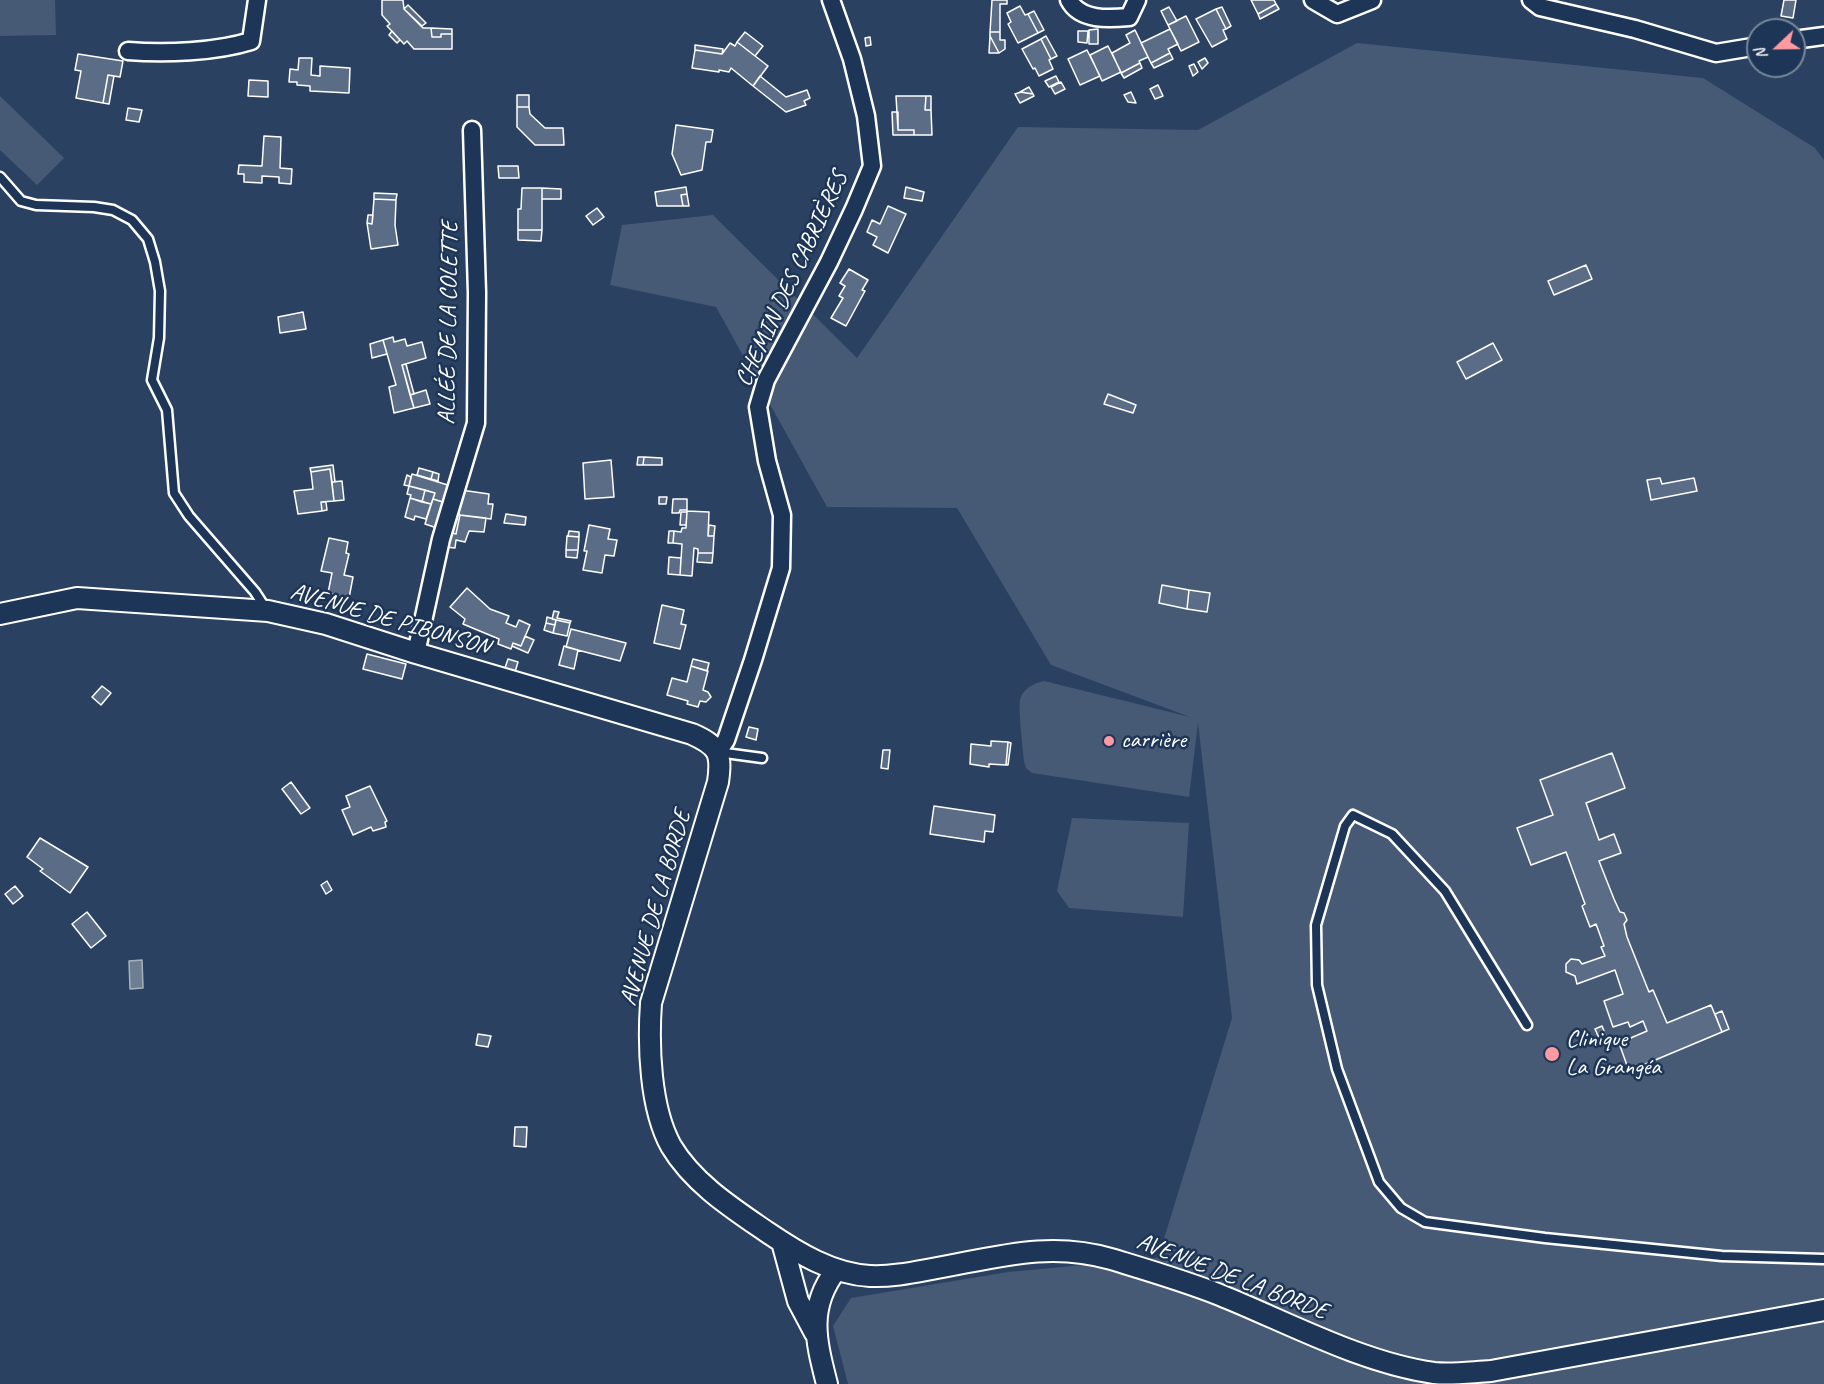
<!DOCTYPE html>
<meta charset="utf-8">
<style>
body{margin:0}
#map{position:relative;width:1824px;height:1384px;overflow:hidden;background:#2a4161;font-family:Caveat,sans-serif}
canvas{display:block}
.north{position:absolute;left:1746px;top:18px;width:60px;height:60px;box-sizing:border-box;background:#1d3557;border:2px solid #77869a;border-radius:50%;rotate:248deg;font-size:16px;font-weight:700;line-height:24px;text-align:center;color:#fff}
.north::after{content:'';display:block;margin:auto;width:21px;height:27px;background:#ff9aa2;clip-path:polygon(50% 0,100% 100%,50% 72%,0 100%)}
</style>
<div id="map">
<canvas width="1824" height="1384"></canvas>
<div class="north">N</div>
</div>
<script>
const g = document.querySelector('canvas').getContext('2d');
g.lineJoin = 'round';
function fillPath(path, color) { g.fillStyle = color; g.fill(path, 'evenodd'); }
function trace(path, color, width, dash) { g.strokeStyle = color; g.lineWidth = width; g.lineCap = dash ? 'butt' : 'round'; g.setLineDash(dash || []); g.stroke(path); }
function write(font, color, halo, rows, align = 'center') {
  g.font = font + ' Caveat,sans-serif'; g.lineWidth = 5; g.setLineDash([]); g.textBaseline = 'middle'; g.strokeStyle = halo; g.fillStyle = color; for (const [text, x, y, turn = 0] of rows) {
    g.save(); g.translate(x, y); g.rotate((+turn || 0) * Math.PI / 180); g.textAlign = isNaN(turn) ? turn : align; if (halo) g.strokeText(text, 0, 0); g.fillText(text, 0, 0); g.restore();
  }
}
const green = new Path2D(`
 M0 0H55L56 35 0 36Z
 M1357 43 1703 78 1815 148 1824 160V1384H848L833 1326 851 1298 1008 1272 1158 1258 1232 1018 1198 723 1189 797 1032 773 1026 768 1024 762C1023 749 1018 710 1020 700 1022 689 1034 683 1044 681L1190 717 1051 665 957 508 827 507 716 307 610 285 622 225 713 215 857 358 1018 127 1198 130Z
 M0 96 64 158 37 185 0 150Z
 M1072 818 1189 823 1183 917 1069 908 1057 891Z`);
const water = new Path2D(`
 M142 960 143 988 130 989 129 961Z`);
const building = new Path2D(`
 M382 0H403L404 9 423 28H431L432 37H441V34H452V49H414L407 41 404 44 387 26 390 24 382 15Z
 M992 0H1007V4H1000V32H990Z
 M1251 0H1274L1276 4 1258 14Z
 M1784 0H1796L1793 18 1781 16Z
 M1276 4 1279 9 1260 19 1258 14Z
 M408 5 426 23 422 26 404 9Z
 M1020 6 1025 15 1028 14 1038 33 1018 43 1008 24 1011 22 1007 13Z
 M1169 7 1177 21 1168 25 1161 11Z
 M1222 7 1231 26 1226 29 1216 9Z
 M1216 9 1226 29 1223 30 1227 39 1212 47 1196 19Z
 M1034 11 1044 30 1038 33 1028 14Z
 M1186 16 1199 42 1181 51 1168 25Z
 M431 28 452 29V34H441V37H432Z
 M1098 29V44H1089V30Z
 M1170 29 1178 44 1168 49 1170 53 1151 63 1141 43Z
 M1135 30 1148 57 1139 61 1140 63 1121 73 1112 53 1130 43 1126 35Z
 M392 31 400 40 397 43 389 35Z
 M1078 31H1088L1087 43 1078 42Z
 M745 32 763 46 755 56 737 42Z
 M990 32H1000V40H1005V49L999 53 990 36Z
 M990 36 999 53H989Z
 M1046 36 1057 56 1051 59 1041 39Z
 M870 37 871 45 866 46 865 38Z
 M1041 39 1051 59 1049 60 1053 69 1039 76 1035 68 1033 69 1022 49Z
 M737 42 768 66 753 86 731 68 729 72 719 70V72L692 68 695 50 722 54 730 43 735 46Z
 M695 45 723 49 722 54 695 50Z
 M1108 46 1121 72 1102 81 1090 55Z
 M1087 50 1100 76 1080 85 1068 59Z
 M1170 53 1173 59 1154 68 1151 63Z
 M78 54 123 61 120 77 108 75 103 103 76 98 81 71 75 70Z
 M299 58H312L311 75 320 76V66L350 68 349 93 310 91V86L297 85V82H289L290 69 298 70Z
 M1205 58 1208 63 1202 69 1198 62Z
 M1140 63 1142 68 1124 78 1121 73Z
 M1194 64 1198 72 1193 76 1189 66Z
 M108 75 114 76 109 104 103 103Z
 M760 76 786 97 807 90 810 98 804 101 806 105 786 112 753 86Z
 M1056 76 1059 82 1049 87 1045 81Z
 M249 80 268 81V97L248 96Z
 M1061 82 1065 89 1055 94 1051 87Z
 M1158 85 1163 96 1155 99 1150 89Z
 M1029 87 1033 94 1020 92Z
 M1021 92 1033 94 1034 96 1020 103 1015 94Z
 M1131 92 1136 103 1128 102 1124 95Z
 M517 95H529V107H517Z
 M896 96H926L925 110H931L932 135H914V130H898Z
 M926 96H931V110H925Z
 M517 107H529L530 114 545 128H563L564 145H535L517 127Z
 M128 108 142 110 139 122 126 120Z
 M892 112H898V130H914V135H893Z
 M676 125 713 130 711 142H706L702 170 681 175 672 154Z
 M264 136 281 137 280 168 292 169 291 184 279 183V177L262 176V183L244 182V174H238L239 165 262 166Z
 M498 166H518L519 178H499Z
 M686 187 687 194 681 195 683 206H657L655 192Z
 M906 187 924 192 922 201 904 198Z
 M522 188H542V230H518V209H521Z
 M542 188 561 189V199H542Z
 M374 193 397 194 396 200 374 199Z
 M687 194 689 206H683L681 195Z
 M374 199 396 200 395 225 398 245 371 249 367 223 372 224Z
 M888 206 906 214 888 253 873 245 877 237 867 232 872 220 880 224Z
 M597 208 604 217 593 225 586 216Z
 M368 215H373L372 224 367 223Z
 M518 230H542L541 241 518 240Z
 M1586 265 1592 279 1554 295 1548 281Z
 M849 269 868 280 862 290 865 291 846 326 831 318 843 298 839 296 845 286 840 283Z
 M303 312 306 329 280 333 278 317Z
 M393 337 394 342 405 339 407 346 422 342 426 358 402 365 414 408 394 413 389 387 396 385 383 340Z
 M383 340 387 354 372 358 370 344Z
 M1493 343 1502 360 1466 379 1457 362Z
 M406 364 414 394 410 395 402 365Z
 M426 390 430 404 414 408 410 395Z
 M1108 394 1136 405 1133 413 1104 404Z
 M638 457H644L643 465H637Z
 M644 457 662 458V465H643Z
 M611 460 614 497 585 499 583 463Z
 M333 465 335 482H332L330 469 311 472 310 468Z
 M419 468 433 472 431 479 417 475Z
 M330 469 334 501 321 502 322 511 298 514 294 491 313 489 311 472Z
 M433 472 439 474 438 481 431 479Z
 M412 474 451 486 446 503 433 499 435 493 409 486Z
 M407 475 411 477 409 486 404 485Z
 M1660 478 1662 484 1694 478 1697 491 1651 500 1647 480Z
 M342 481 344 500 334 501 332 482Z
 M409 486 425 490 422 502 410 498 411 495 407 494Z
 M425 490 435 493 431 504 422 502Z
 M461 490 489 494 488 504H493L491 519 459 515Z
 M659 497H667L666 504H659Z
 M410 498 431 504 426 519 415 516 414 520 405 517Z
 M433 499 446 503 437 528 425 524Z
 M673 499H687V510H680L679 513H672Z
 M321 502H326L327 510 322 511Z
 M687 511 709 512 708 536H714L713 553H698V549L694 548 692 576 680 575 682 544 673 543 674 531 681 532 682 528H686Z
 M681 512H687L686 525H680Z
 M454 514 460 515 456 534 449 532Z
 M506 514 526 517 525 525 504 523Z
 M460 515 486 518 484 532 469 531 465 542 456 540 455 548 446 547 449 532 456 534Z
 M589 525 610 529 608 539 617 540 614 556 605 555 602 573 583 570 587 551H584Z
 M709 525 715 526 714 536H708Z
 M569 531 579 532V537L568 536Z
 M669 531H674L673 543H668Z
 M567 536 579 537 578 550H566Z
 M329 538 348 542 346 553 349 554 344 575 353 577 349 598 328 593 332 573 321 571Z
 M566 550H578L577 558 566 557Z
 M698 553H713L712 563 697 562Z
 M669 557 681 558 680 575 668 574Z
 M1162 585 1189 590 1187 609 1159 603Z
 M467 588 490 609 509 616 506 623 516 627 519 620 530 625 521 646 513 643 511 649 498 644 499 639 463 624 465 619 450 607Z
 M1189 590 1210 593 1207 612 1187 609Z
 M662 605 684 610 681 624 686 625 680 649 654 643Z
 M554 611 559 612 557 618 571 621 570 623 552 619Z
 M547 617 556 620 555 625 546 623Z
 M556 620 570 623 567 636 553 633Z
 M546 623 555 625 553 633 544 630Z
 M571 629 626 643 620 661 566 647Z
 M525 636 534 640 528 653 512 646 513 643 521 646Z
 M564 646 578 650 574 669 559 665Z
 M367 654 406 664 402 679 363 669Z
 M508 659 518 662 515 672 505 668Z
 M693 659 709 663 707 671 691 666Z
 M691 666 708 671 703 690 708 692 711 697 706 702 700 701 698 707 687 704 688 701 667 695 672 678 687 682Z
 M102 686 111 693 101 705 92 697Z
 M749 727 758 729 756 740 746 737Z
 M991 741 1008 742 1006 765 989 764V767L970 764 971 744 991 746Z
 M1008 742 1011 743 1008 765H1006Z
 M883 750H890L888 769 881 768Z
 M1612 753 1625 788 1586 803 1599 840 1614 834 1621 853 1599 861 1614 899 1620 912 1624 913 1627 920 1624 924 1627 937 1649 992 1653 990 1667 1023 1711 1005 1722 1032 1629 1071 1619 1043 1647 1031 1643 1021 1630 1027 1628 1022 1613 1027 1604 1001 1623 994 1615 970 1577 984 1575 976 1566 972V964L1571 959 1579 960 1582 964 1605 956 1601 947 1604 946 1596 924 1590 927 1582 906 1585 904 1566 852 1531 865 1517 828 1553 815 1540 780Z
 M291 782 310 808 301 814 282 789Z
 M370 786 387 821 385 822 386 827 373 831 371 827 353 835 342 810 350 807 346 796Z
 M934 806 995 815 993 832 985 831 984 842 930 834Z
 M40 838 88 867 70 893 40 871 43 869 27 857Z
 M327 881 332 890 326 894 321 885Z
 M15 886 23 896 13 904 5 894Z
 M87 912 106 936 91 948 72 924Z
 M1722 1011 1729 1029 1722 1032 1715 1014Z
 M1602 1026 1606 1036 1599 1038 1595 1029Z
 M478 1034 491 1036 488 1047 476 1045Z
 M515 1127H527L526 1147 514 1146Z`);
const service = new Path2D(`
 M0 177 21 201 36 205 94 207 113 210 132 220 148 239 155 262 160 291 159 338 152 380 167 410 174 493 189 516 255 592 266 609
 M718 752 762 758
 M1527 1025 1445 891 1392 834 1353 815 1345 826 1316 925 1317 985 1337 1069 1379 1182 1401 1208 1425 1222 1545 1238 1722 1256 1824 1259`);
const minor = new Path2D(`
 M1069 0C1080 21 1109 19 1129 17L1137 0
 M1313 0 1337 14 1372 0
 M1531 0 1540 7 1635 29 1716 53 1758 46
 M1794 40 1824 36
 M128 51C165 54 216 52 251 41L257 0
 M416 653 441 539 476 423 477 293 472 130
 M718 752 726 740 753 660 781 568 782 515 767 461 758 407 766 380 829 262 854 209 872 166 866 116 852 59 831 0`);
const tertiary = new Path2D(`
 M0 614 77 598 268 611 326 624 416 653 692 734C719 746 722 754 718 782L651 1003C648 1046 650 1108 671 1146 693 1183 732 1208 767 1232 798 1253 832 1274 870 1276 893 1277 915 1272 937 1268 998 1257 1050 1241 1111 1259 1147 1270 1185 1281 1220 1295 1287 1322 1362 1363 1434 1373 1452 1375 1472 1372 1491 1371L1824 1310
 M782 1242 798 1301 815 1333
 M827 1384C816 1341 807 1308 836 1270`);
const markers = [
 [1109,741,6,"#ff9aa2"],
 [1552,1054,8,"#ff9aa2"]
];
const streetNames = [
 ["CHEMIN DES CABRIÈRES",792,279,-65],
 ["ALLÉE DE LA COLETTE",449,323,-89],
 ["AVENUE DE PIBONSON",390,620,16],
 ["AVENUE DE LA BORDE",656,908,-74],
 ["AVENUE DE LA BORDE",1232,1277,21]
];
const poiNames = [
 ["carrière",1121,741],
 ["Clinique",1566,1040],
 ["La Grangéa",1566,1068]
];
fillPath(green, '#465975');
fillPath(water, '#6d7d92');
trace(water, '#a7b1be', 1.5);
fillPath(building, '#5b6c86');
trace(building, '#fff', 1.5);
trace(service, '#fff', 13);
trace(minor, '#fff', 21);
trace(tertiary, '#fff', 24);
trace(service, '#1d3557', 8);
trace(minor, '#1d3557', 16);
trace(tertiary, '#1d3557', 20);
for (const [x, y, r, color] of markers) { const dot = new Path2D(); dot.arc(x, y, r, 0, 2 * Math.PI); g.fillStyle = color; g.fill(dot); trace(dot, '#1d3557', 2); }
write('24px', '#fff', '#1d3557', streetNames);
write('24px', '#fff', '#1d3557', poiNames, 'left');
</script>
